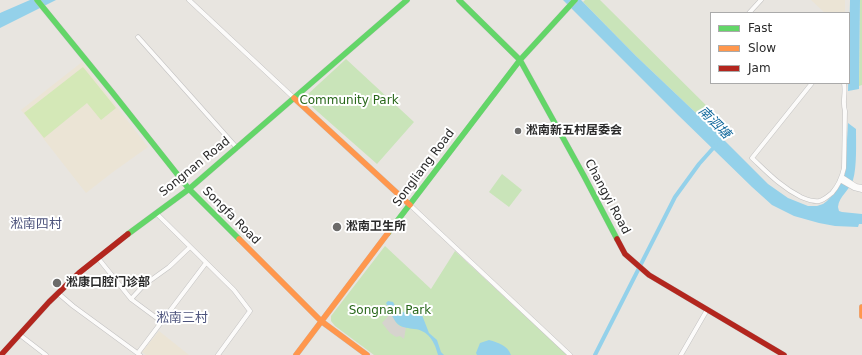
<!DOCTYPE html>
<meta charset="utf-8">
<style>
body{margin:0}
#map{position:relative;width:862px;height:355px;overflow:hidden;background:#e8e5e0;font-family:"DejaVu Sans",sans-serif}
canvas{display:block}
.legend{position:absolute;left:710px;top:12px;width:140px;height:72px;box-sizing:border-box;background:#fff;border:1px solid #aaa;margin:0;padding:5px 7px;list-style:none;font-size:12px;color:#2a2a2a}
.legend li{display:flex;align-items:center;gap:8px;height:20px}
.legend b{width:20px;border:1px solid #aaa}
</style>
<div id="map">
<canvas width="862" height="355"></canvas>
<ul class="legend">
<li><b style="height:5px;background:#63d668"></b>Fast</li>
<li><b style="height:5px;background:#ff974d"></b>Slow</li>
<li><b style="height:5px;background:#b3261e"></b>Jam</li>
</ul>
</div>
<script>
const g = document.querySelector('canvas').getContext('2d');
g.lineJoin = 'round';
function fillPath(path, color) { g.fillStyle = color; g.fill(path, 'evenodd'); }
function trace(path, color, width, dash) { g.strokeStyle = color; g.lineWidth = width; g.lineCap = dash ? 'butt' : 'round'; g.setLineDash(dash || []); g.stroke(path); }
function write(font, color, halo, rows, align = 'center') {
  g.font = font + ' "DejaVu Sans","Noto Sans SC",sans-serif'; g.lineWidth = 4; g.setLineDash([]); g.textBaseline = 'middle'; g.strokeStyle = halo; g.fillStyle = color; for (const [text, x, y, turn = 0] of rows) {
    g.save(); g.translate(x, y); g.rotate((+turn || 0) * Math.PI / 180); g.textAlign = isNaN(turn) ? turn : align; if (halo) g.strokeText(text, 0, 0); g.fillText(text, 0, 0); g.restore();
  }
}
const education = new Path2D(`
 M811 0H845V13H825Z
 M82 62 148 147 113 172 86 193 21 110Z
 M159 331 189 355H146L142 352Z`);
const green = new Path2D(`
 M585 0H600L724 123 716 132 636 56 583 2Z
 M860 0H862V85L859 86Z
 M346 59 414 122 377 164 310 105 308 94Z
 M502 174 522 190 509 207 489 192Z
 M385 246 431 289 455 251 567 355H374L335 326 331 321V316Z`);
const pitch = new Path2D(`
 M83 67 116 108 101 120 87 103 44 138 24 113Z`);
const plaza = new Path2D(`
 M391 313 397 324 401 327H406L404 339 400 336 396 337 390 333 382 323Z`);
const water = new Path2D(`
 M30 0H56L0 28V13Z
 M563 0H581L636 56 716 132 768 184 788 198 808 206H817L823 204 827 201 836 191 840 185 845 174 848 123 856 129C856 143 857 167 853 180 850 190 839 196 838 207L839 211 842 212 862 214V224H859L858 227 835 226 819 223 794 216 772 205 752 187 677 114Z
 M850 0H860L859 77V89L848 91Z
 M388 301 393 302 398 311 417 315H422L429 333 437 340 441 352 444 355H438C435 342 428 330 414 329 409 328 403 328 399 325 394 322 389 309 386 303Z
 M489 340C499 343 507 345 511 355H477L476 353 480 343Z`);
const canal = new Path2D(`
 M595 355 675 197 699 164 716 145`);
const street = new Path2D(`
 M189 0 294 98
 M749 13 761 0
 M138 37 237 148
 M812 83 752 158C768 173 781 187 801 197 806 199 812 202 819 201 824 200 828 196 832 193 838 186 842 177 844 168L845 111C842 102 846 93 844 83
 M842 177 856 186 862 187
 M840 180 854 188 862 190
 M410 205 570 355
 M156 213 234 290 250 311 218 355
 M98 258 131 299 144 285 169 267 190 247
 M59 294 73 306 140 355
 M131 299 162 322
 M20 335 46 355
 M138 353 206 263
 M681 355 707 310`);
const fast = new Path2D(`
 M37 0 112 92 189 189 239 239
 M459 0 520 60 584 176 617 239
 M388 233 520 60 575 0
 M128 234 189 189 407 0`);
const slow = new Path2D(`
 M294 98 410 205
 M239 239 321 321 367 355
 M862 307V316
 M296 355 388 233`);
const jam = new Path2D(`
 M617 239 625 254 649 275 784 355
 M1 355 49 302 79 273 128 234`);
const markers = [
 [518,131,4,"#6c6b6a"],
 [337,227,5,"#6c6b6a"],
 [57,283,5,"#6c6b6a"]
];
const parkNames = [
 ["Community Park",349,101],
 ["Songnan Park",390,311]
];
const poiNames = [
 ["淞南新五村居委会",526,131],
 ["淞南卫生所",346,227],
 ["淞康口腔门诊部",66,283]
];
const streetNames = [
 ["Songnan Road",195,167,-39],
 ["Songliang Road",424,168,-53],
 ["Changyi Road",607,197,62],
 ["Songfa Road",231,216,45]
];
const waterNames = [
 ["南泗塘",714,123,45]
];
const neighbourhoodNames = [
 ["淞南四村",36,225],
 ["淞南三村",182,319]
];
fillPath(education, '#ebe4d5');
fillPath(green, '#c9e4b9');
fillPath(pitch, '#d4e8b7');
fillPath(plaza, '#d6d3ce');
fillPath(water, '#94d1ea');
trace(canal, '#94d1ea', 4);
trace(street, '#c2c1c1', 5);
trace(fast, '#c2c1c1', 6);
trace(slow, '#c2c1c1', 6);
trace(jam, '#c2c1c1', 6);
trace(street, '#fcfbfa', 4);
trace(fast, '#63d668', 5.5);
trace(slow, '#ff974d', 5.5);
trace(jam, '#b3261e', 5.5);
for (const [x, y, r, color] of markers) { const dot = new Path2D(); dot.arc(x, y, r, 0, 2 * Math.PI); g.fillStyle = color; g.fill(dot); trace(dot, '#fff', 1.5); }
write('12px', '#28671a', '#fff', parkNames);
write('bold 12px', '#2a2a2a', '#fff', poiNames, 'left');
write('12px', '#2a2a2a', '#fff', streetNames);
write('italic 13px', '#0e669b', '#fff', waterNames);
write('13px', '#4b527b', '#fff', neighbourhoodNames);
</script>
